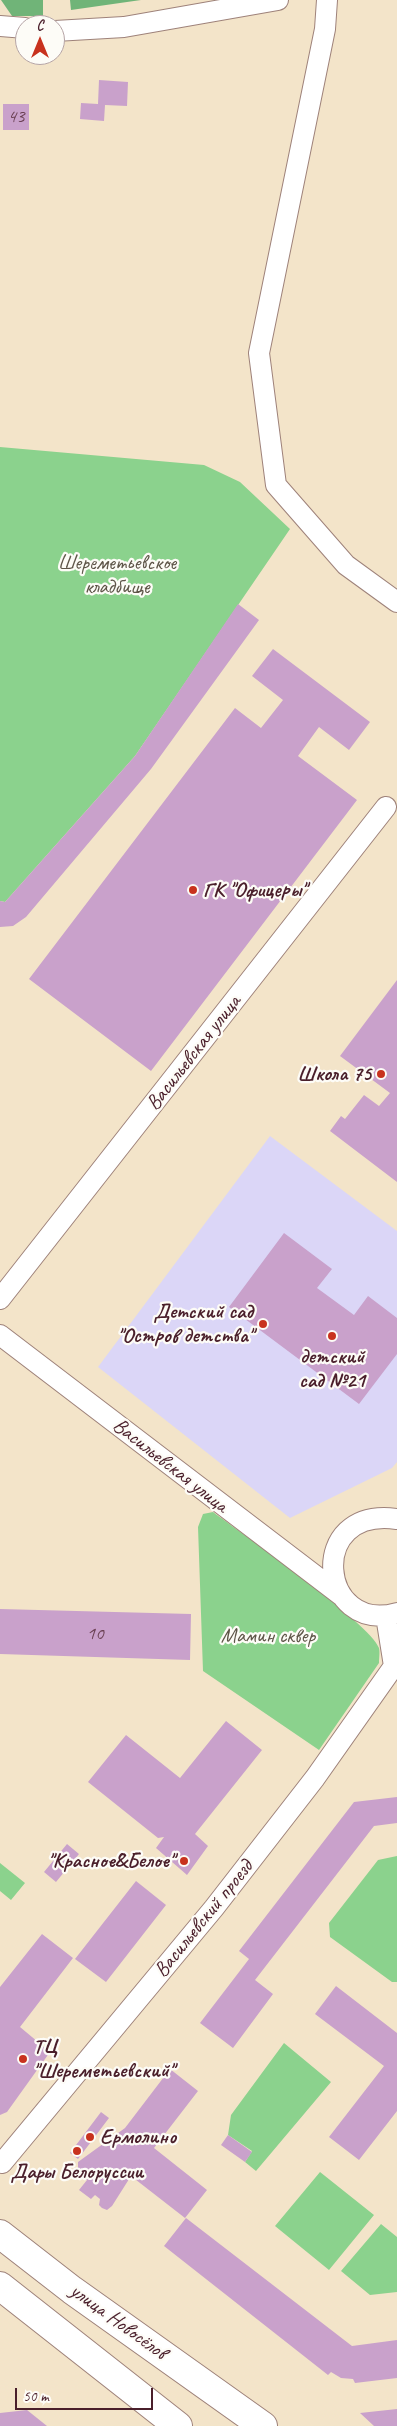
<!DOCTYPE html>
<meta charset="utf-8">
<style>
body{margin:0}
#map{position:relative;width:397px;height:2426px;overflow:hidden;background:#f3e4c9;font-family:Caveat,sans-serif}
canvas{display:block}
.north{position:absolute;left:15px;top:15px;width:50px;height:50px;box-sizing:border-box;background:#fdfcf7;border:1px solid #b5a4a5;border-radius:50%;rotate:0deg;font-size:14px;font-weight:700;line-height:20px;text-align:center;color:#4a1f2b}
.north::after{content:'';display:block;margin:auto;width:18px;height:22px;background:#c8321e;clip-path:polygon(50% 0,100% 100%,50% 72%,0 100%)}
.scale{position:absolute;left:15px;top:2388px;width:138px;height:22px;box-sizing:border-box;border:2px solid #4a1f2b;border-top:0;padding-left:6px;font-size:15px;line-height:18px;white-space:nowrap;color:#4a1f2b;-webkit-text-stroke:4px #fdfcf7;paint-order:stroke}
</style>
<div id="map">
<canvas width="397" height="2426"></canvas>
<div class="north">С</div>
<div class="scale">50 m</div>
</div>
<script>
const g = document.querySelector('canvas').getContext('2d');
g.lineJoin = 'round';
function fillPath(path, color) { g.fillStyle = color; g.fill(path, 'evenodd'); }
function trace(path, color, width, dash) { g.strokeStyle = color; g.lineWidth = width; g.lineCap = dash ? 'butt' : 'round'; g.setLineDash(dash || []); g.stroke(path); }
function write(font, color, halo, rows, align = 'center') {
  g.font = font + ' Caveat,sans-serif'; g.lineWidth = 4.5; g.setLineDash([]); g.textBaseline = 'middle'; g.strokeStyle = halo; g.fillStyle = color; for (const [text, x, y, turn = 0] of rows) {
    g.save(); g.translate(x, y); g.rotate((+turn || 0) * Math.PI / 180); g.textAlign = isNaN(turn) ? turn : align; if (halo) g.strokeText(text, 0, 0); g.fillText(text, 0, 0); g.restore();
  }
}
const built = new Path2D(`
 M270 1136 397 1231V1462L392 1468 290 1518 98 1367Z`);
const green = new Path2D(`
 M0 447 204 465 240 482 290 529 135 756 5 902 0 901Z
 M213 1512C241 1533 370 1623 379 1648 380 1652 379 1659 379 1663L319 1750 203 1671 198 1527 203 1514Z
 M397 1856V1982H392L330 1937 329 1923 378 1860Z
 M0 1863 25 1883 11 1900 0 1891Z
 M284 2043 331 2082 256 2171 245 2162 252 2151 228 2135 231 2115Z
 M320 2172 374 2215 329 2270 275 2226Z
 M381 2224 397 2237V2292L370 2295 341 2271Z`);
const forest = new Path2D(`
 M1 0H43V16H12Z
 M70 0H141L71 10Z`);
const building = new Path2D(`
 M99 80 128 82 127 106 105 105 104 121 80 119 81 103 98 104Z
 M3 104H29V130H3Z
 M238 604 259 620 151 769 26 917 13 926 0 927V901L5 902 135 756Z
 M273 649 370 722 349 750 319 727 298 756 357 800 151 1071 29 979 235 708 261 728 283 700 252 676Z
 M397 980V1182L330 1131 341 1116 345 1119 364 1095 379 1106 390 1093 340 1056Z
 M284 1233 332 1269 317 1288 354 1315 368 1296 397 1318V1354L359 1404 229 1307Z
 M0 1609 191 1614 190 1660 0 1654Z
 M226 1721 262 1750 195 1834 208 1846 187 1875 156 1848 164 1837 158 1838 88 1782 126 1735 180 1778Z
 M397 1797V1823L374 1826 255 1980 273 1994 233 2048 200 2023 249 1959 239 1951 354 1802Z
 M67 1844 79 1854 56 1882 44 1872Z
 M136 1881 166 1905 106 1982 75 1959Z
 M42 1934 73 1958 20 2027 50 2052 7 2112 0 2115V1987Z
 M336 1986 397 2033V2111L359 2160 329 2137 384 2066 315 2014Z
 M170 2069 198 2091 154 2148 207 2190 185 2218 131 2176 112 2206 107 2210 102 2208 99 2205 100 2199 95 2195 91 2199 79 2190 87 2180 78 2171V2162L125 2128Z
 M101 2112 109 2118 78 2159 70 2153Z
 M228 2135 252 2152 245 2162 221 2145Z
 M186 2218 352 2346 397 2340V2378L355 2383 353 2379 341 2378 331 2372 328 2375 164 2246Z
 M397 2409V2426H374L360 2413Z
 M27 2410 47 2426H0V2413Z`);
const minor = new Path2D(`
 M327 0 325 29 259 353 276 485 346 565 397 602
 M0 26 25 28
 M55 31 124 27 278 0
 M0 1299 386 807
 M0 1335 342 1596
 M397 1519C305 1506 319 1635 397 1613
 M386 1616 394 1666 397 1668
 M2 2163 214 1908 315 1778 394 1666`);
const secondary = new Path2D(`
 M0 2234 72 2290 263 2426
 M0 2286 178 2426`);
const markers = [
 [193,890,5,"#c8321e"],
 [381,1074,5,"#c8321e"],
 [263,1324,5,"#c8321e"],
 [332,1336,5,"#c8321e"],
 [184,1861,5,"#c8321e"],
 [23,2059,5,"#c8321e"],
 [90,2137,5,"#c8321e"],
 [77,2151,5,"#c8321e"]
];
const numberNames = [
 ["43",16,117],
 ["10",95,1634]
];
const parkNames = [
 ["Шереметьевское",117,563],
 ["кладбище",117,587],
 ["Мамин сквер",268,1636]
];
const poiNames = [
 ["ГК \"Офицеры\"",203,890],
 ["Школа 75",371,1074,"right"],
 ["Детский сад",253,1312,"right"],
 ["\"Остров детства\"",253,1336,"right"],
 ["детский",332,1357,"center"],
 ["сад №21",332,1381,"center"],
 ["\"Красное&Белое\"",174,1861,"right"],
 ["ТЦ",33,2047],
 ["\"Шереметьевский\"",33,2071],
 ["Ермолино",100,2137],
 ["Дары Белоруссии",77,2172,"center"]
];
const streetNames = [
 ["Васильевская улица",194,1053,-52],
 ["Васильевская улица",170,1466,38],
 ["Васильевский проезд",204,1919,-51],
 ["улица Новосёлов",118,2322,36]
];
fillPath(built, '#dbd6f7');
fillPath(green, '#8bd28d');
fillPath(forest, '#70b478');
fillPath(building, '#c9a1cb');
trace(minor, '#9e827a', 22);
trace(secondary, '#9e827a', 30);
trace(minor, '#fff', 20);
trace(secondary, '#fff', 28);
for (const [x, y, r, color] of markers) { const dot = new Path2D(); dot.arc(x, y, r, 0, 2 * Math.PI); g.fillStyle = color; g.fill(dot); trace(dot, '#fdfcf7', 2); }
write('19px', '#6a4053', null, numberNames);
write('21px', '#5e5548', '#fdfcf7', parkNames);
write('bold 21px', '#4a1f2b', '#fdfcf7', poiNames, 'left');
write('21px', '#4a1f2b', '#fdfcf7', streetNames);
</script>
